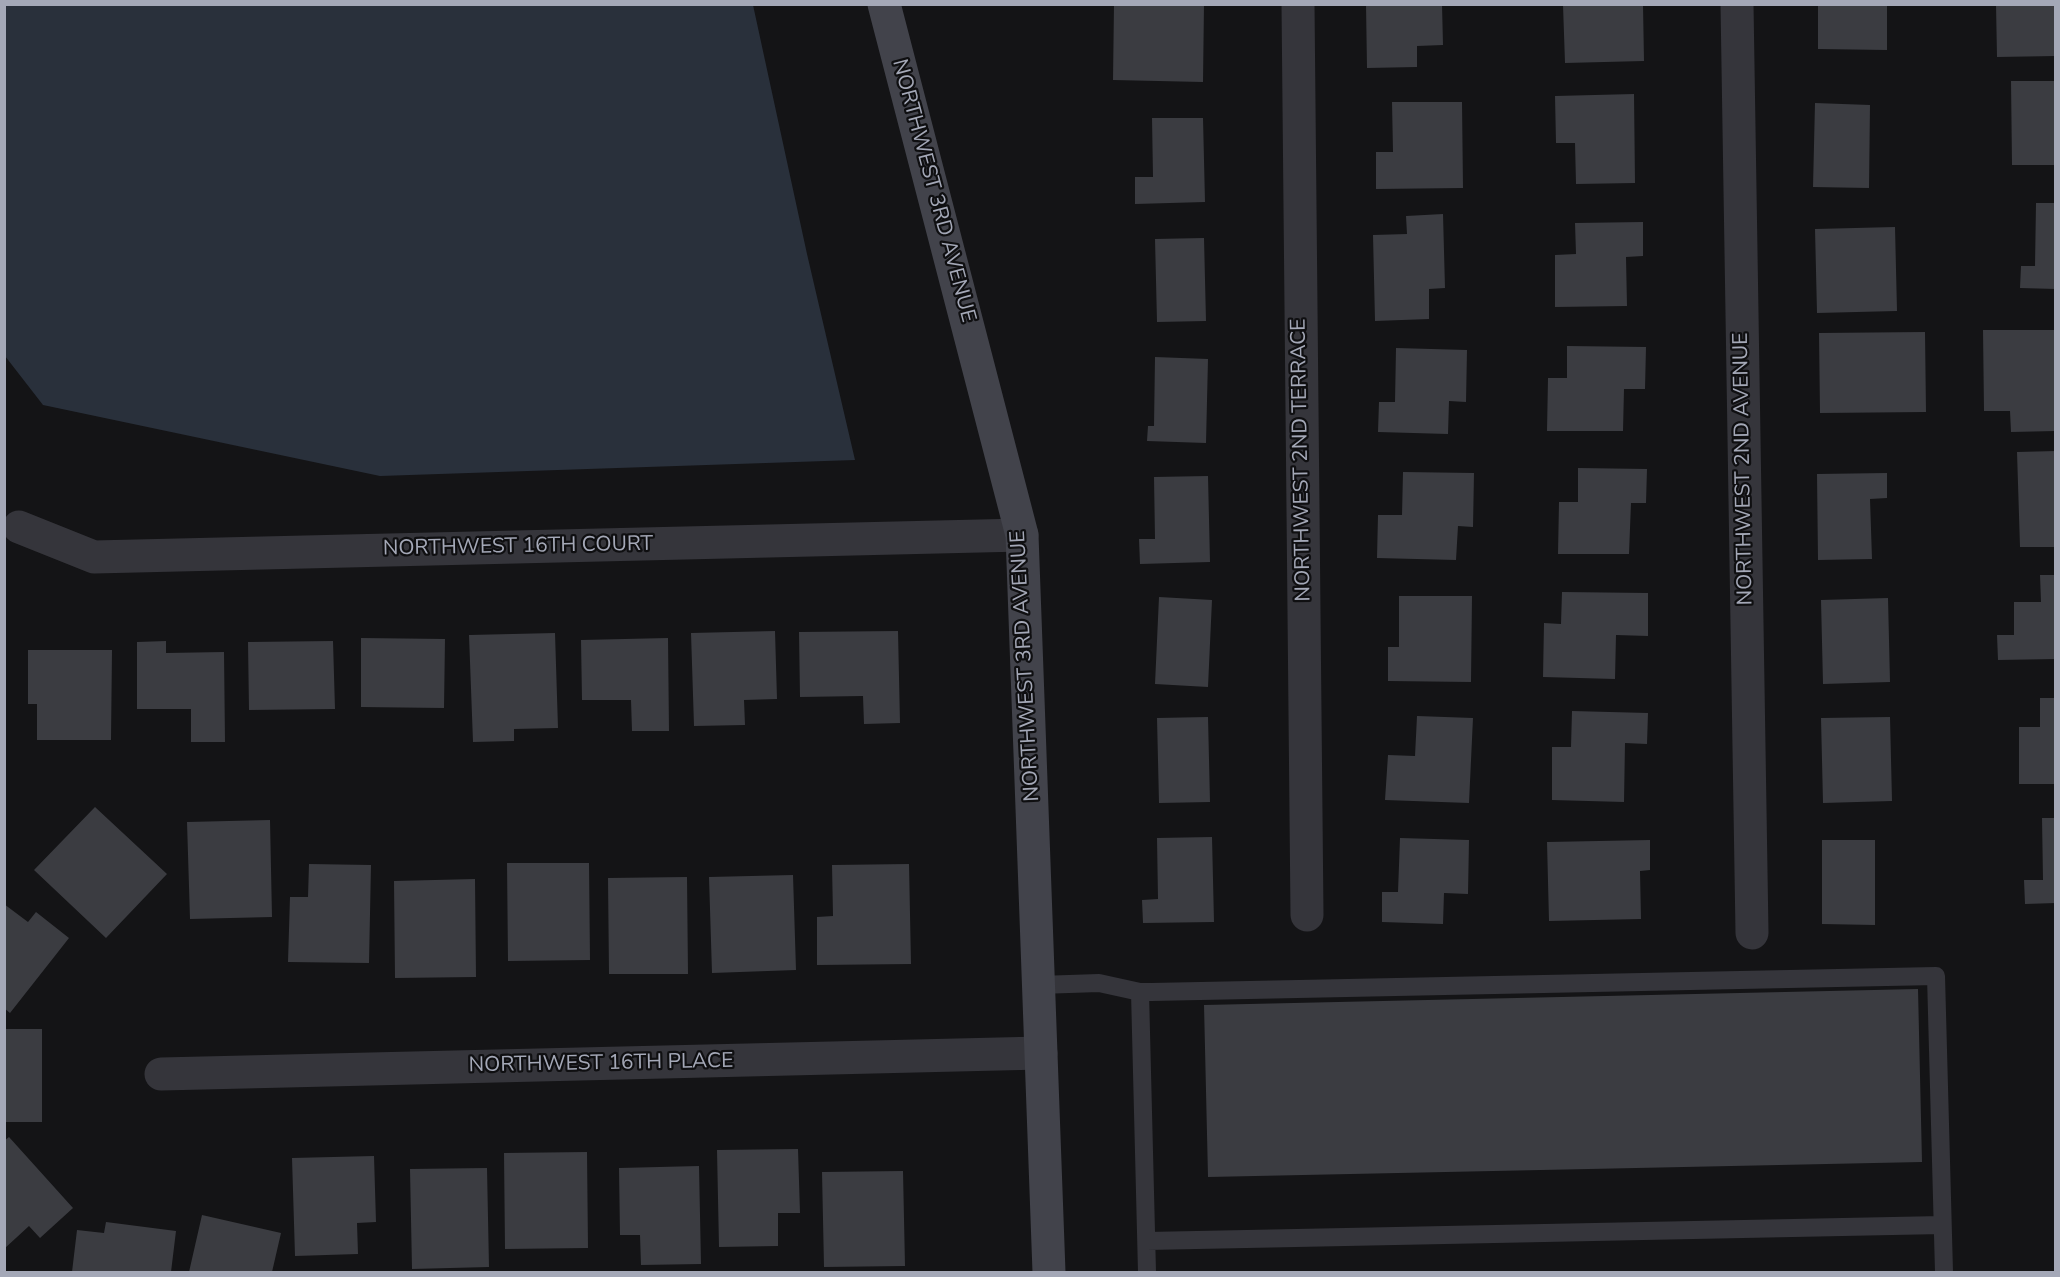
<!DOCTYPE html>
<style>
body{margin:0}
#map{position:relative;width:2060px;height:1277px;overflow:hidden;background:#141416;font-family:"Nunito Sans",sans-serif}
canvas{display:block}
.frame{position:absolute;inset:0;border:6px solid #a4a8b7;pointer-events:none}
</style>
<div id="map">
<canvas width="2060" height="1277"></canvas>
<div class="frame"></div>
</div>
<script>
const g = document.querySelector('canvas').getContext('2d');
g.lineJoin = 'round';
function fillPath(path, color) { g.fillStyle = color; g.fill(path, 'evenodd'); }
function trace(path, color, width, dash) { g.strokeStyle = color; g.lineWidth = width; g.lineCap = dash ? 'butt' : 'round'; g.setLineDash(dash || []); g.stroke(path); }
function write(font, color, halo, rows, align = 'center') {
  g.font = font + ' "Nunito Sans",sans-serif'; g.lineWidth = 4.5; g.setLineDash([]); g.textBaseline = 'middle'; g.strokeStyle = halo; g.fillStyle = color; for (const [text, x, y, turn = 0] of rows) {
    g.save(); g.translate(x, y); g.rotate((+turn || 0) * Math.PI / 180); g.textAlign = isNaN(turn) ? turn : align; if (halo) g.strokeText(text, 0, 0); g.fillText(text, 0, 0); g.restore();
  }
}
const water = new Path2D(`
 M5 4 753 5 807 254 855 460 380 476 43 405 5 356Z`);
const building = new Path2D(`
 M1114 4H1204L1203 82 1113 80Z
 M1366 4H1442L1443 45 1417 46V67L1367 68Z
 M1818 4H1887V50L1818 49Z
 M1996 4H2056V56L1997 57Z
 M1563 5H1643L1644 61 1565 63Z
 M2011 81H2056V165H2012Z
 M1634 94 1635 183 1576 184 1575 143H1556L1555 96Z
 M1392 102H1462L1463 188 1376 189V152H1393Z
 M1815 103 1870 105 1869 188 1813 187Z
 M1152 118H1203L1205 202 1135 204V177H1153Z
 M2036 203H2056V289L2020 288 2021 266H2035Z
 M1443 214 1445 288 1429 289V319L1375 321 1373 235 1407 234 1406 216Z
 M1643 222V256L1626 257 1627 306 1555 307V255L1576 254 1575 223Z
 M1895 227 1897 311 1817 313 1815 229Z
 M1204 238 1206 321 1157 322 1155 239Z
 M1983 330H2056V431L2011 432 2010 411H1984Z
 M1925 332 1926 412 1820 413 1819 333Z
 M1567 346 1646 347 1645 389H1624L1623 431H1547L1548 378H1567Z
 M1396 348 1467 350 1466 402 1449 401 1448 434 1378 432 1379 402H1395Z
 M1155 357 1208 359 1206 443 1147 441 1148 426H1154Z
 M2056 451V547H2020L2017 452Z
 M1578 468 1647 469 1646 503H1631L1629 554H1558L1559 502H1578Z
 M1403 472 1474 473 1473 527 1458 526 1456 560 1377 558 1378 515H1402Z
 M1887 473V498L1870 499 1872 559 1818 560 1817 474Z
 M1208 476 1210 562 1140 564 1139 539H1155L1154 477Z
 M2040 575H2056V659L1998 660 1997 635H2014V602H2041Z
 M1562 592 1648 593V636L1616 635 1615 679 1543 677 1544 623 1561 624Z
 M1399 596H1472L1471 682 1388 681V647H1399Z
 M1159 597 1212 600 1208 687 1155 684Z
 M1888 598 1890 682 1823 684 1821 600Z
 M775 631 777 699 744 700 745 725 694 726 691 633Z
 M898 631 900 723 864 724 863 696 800 697 799 632Z
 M555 633 558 728 514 729V741L473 742 469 635Z
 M361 638 445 639 444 708 361 707Z
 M668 638 669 731H632L631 700H582L581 640Z
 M166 641V653L224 652 225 742H191V709H137V642Z
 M333 641 335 709 249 710 248 642Z
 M28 650H112L111 740H37V704H28Z
 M2040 698H2056V784H2019V727H2040Z
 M1572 711 1648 713 1647 744 1625 743 1624 802 1552 800V747H1571Z
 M1417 716 1473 718 1469 803 1385 800 1388 755 1415 756Z
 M1208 717 1210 802 1159 803 1157 718Z
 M1890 717 1892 801 1823 803 1821 718Z
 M95 807 167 874 106 938 34 870Z
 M2042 818H2056V903L2025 904 2024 880H2043Z
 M270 820 272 917 190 919 187 822Z
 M1212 837 1214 922 1143 923 1142 900 1158 899 1157 838Z
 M1400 838 1469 840 1468 894 1444 893 1443 924 1382 922V892H1398Z
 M1650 840V870L1640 871 1641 919 1549 921 1547 842Z
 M1822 840H1875V925L1822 924Z
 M507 863H589L590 960 508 961Z
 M309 864 371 865 369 963 288 962 290 897H308Z
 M909 864 911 964 817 965V917L833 916 832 865Z
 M793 875 796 970 712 973 709 877Z
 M687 877 688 974H609L608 878Z
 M475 879 476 977 395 978 394 881Z
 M4 904 28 922 36 912 69 938 10 1013 4 1008Z
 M1918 989 1922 1162 1208 1177 1204 1005Z
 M4 1029H42V1122H4Z
 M9 1137 73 1208 40 1238 29 1226 4 1249V1141Z
 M798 1149 800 1213H778V1246L719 1247 717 1150Z
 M587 1152 588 1248 505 1249 504 1153Z
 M374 1156 376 1222 357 1223 358 1254 295 1256 292 1158Z
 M699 1166 701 1264 641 1265 640 1235H620L619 1168Z
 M487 1168 489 1267 412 1269 410 1169Z
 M903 1171 905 1266 824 1267 822 1172Z
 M202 1215 281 1233 272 1272H189Z
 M106 1222 176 1231 171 1272H72L77 1230 104 1233Z`);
const lane = new Path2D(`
 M1039 985 1099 983 1140 992H1151L1936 976 1944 1272
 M1140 992 1147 1272
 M1147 1241 1942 1225`);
const street = new Path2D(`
 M1298 4 1307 915
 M1737 4 1752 933
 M19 527 94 557 1022 535
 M161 1074 1041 1053`);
const secondary = new Path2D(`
 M884 4 1022 535 1049 1272`);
const streetNames = [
 ["NORTHWEST 3RD AVENUE",933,191,75],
 ["NORTHWEST 2ND TERRACE",1302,460,-91],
 ["NORTHWEST 2ND AVENUE",1744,469,-91],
 ["NORTHWEST 16TH COURT",518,547,-1],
 ["NORTHWEST 3RD AVENUE",1026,666,-93],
 ["NORTHWEST 16TH PLACE",601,1064,-1]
];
fillPath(water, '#29303b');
fillPath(building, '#3b3c41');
trace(lane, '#35353b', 18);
trace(street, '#35353b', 33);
trace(secondary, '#42434b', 33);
write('21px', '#a4a8b7', '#0f0f11', streetNames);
</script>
